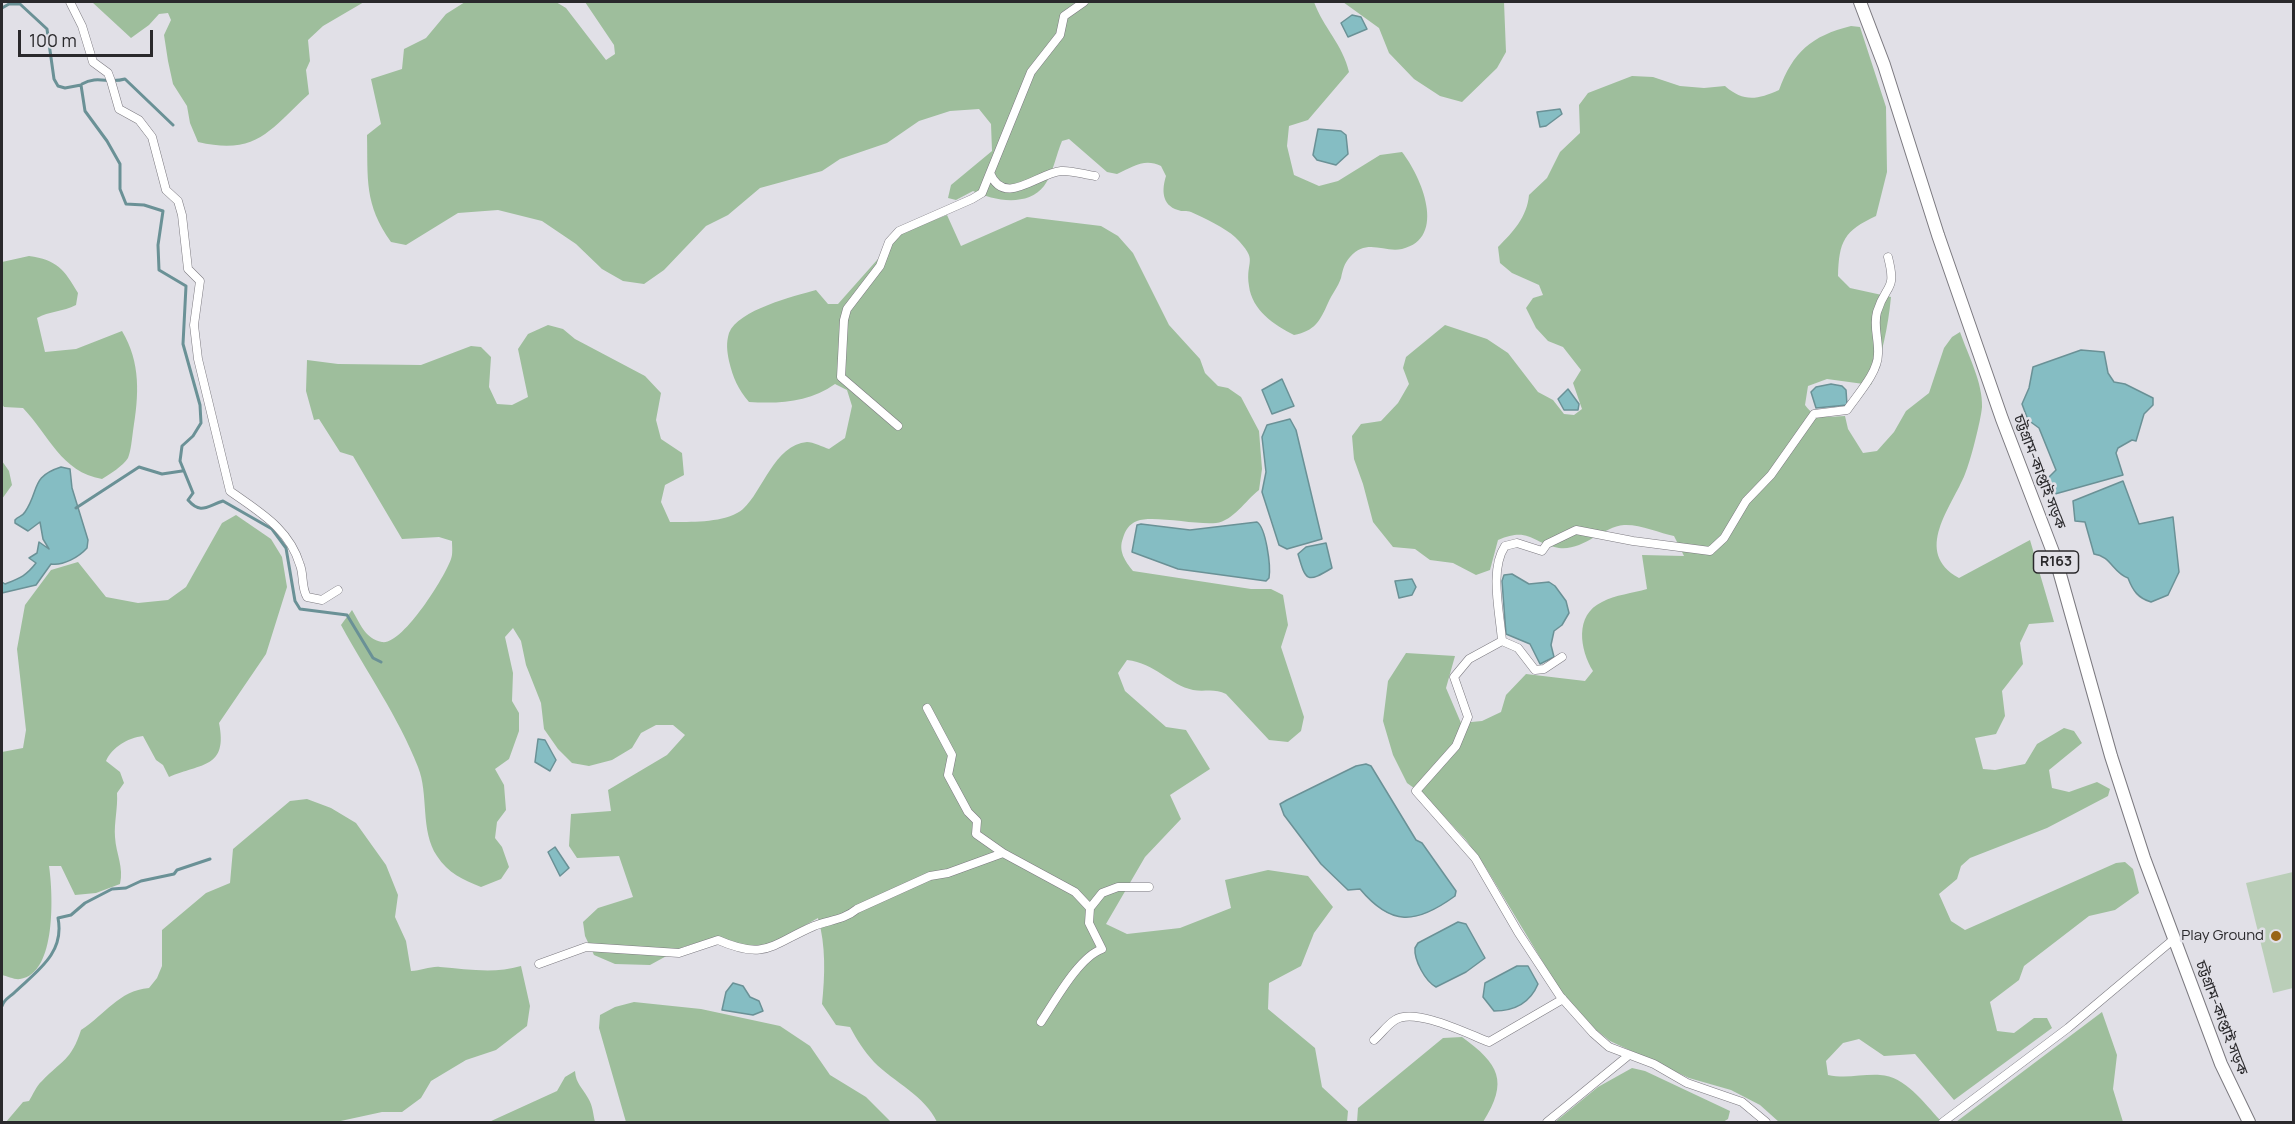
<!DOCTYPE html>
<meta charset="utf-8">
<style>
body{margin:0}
#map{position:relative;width:2295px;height:1124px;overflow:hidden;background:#e1e0e7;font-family:Manrope,sans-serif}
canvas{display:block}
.frame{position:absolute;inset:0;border:3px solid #2a292c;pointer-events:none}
.scale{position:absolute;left:18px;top:30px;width:135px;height:27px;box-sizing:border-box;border:3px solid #2a292c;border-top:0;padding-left:8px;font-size:18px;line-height:21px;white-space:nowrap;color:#2a292c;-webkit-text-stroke:4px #e1e0e7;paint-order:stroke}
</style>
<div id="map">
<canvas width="2295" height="1124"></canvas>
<div class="frame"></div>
<div class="scale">100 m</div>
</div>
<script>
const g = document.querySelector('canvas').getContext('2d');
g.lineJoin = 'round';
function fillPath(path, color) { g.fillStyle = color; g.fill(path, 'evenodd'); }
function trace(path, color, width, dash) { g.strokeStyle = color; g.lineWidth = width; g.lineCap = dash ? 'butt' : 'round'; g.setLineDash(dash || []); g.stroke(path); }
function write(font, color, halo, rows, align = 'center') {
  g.font = font + ' Manrope,"Noto Sans Bengali",sans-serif'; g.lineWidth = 5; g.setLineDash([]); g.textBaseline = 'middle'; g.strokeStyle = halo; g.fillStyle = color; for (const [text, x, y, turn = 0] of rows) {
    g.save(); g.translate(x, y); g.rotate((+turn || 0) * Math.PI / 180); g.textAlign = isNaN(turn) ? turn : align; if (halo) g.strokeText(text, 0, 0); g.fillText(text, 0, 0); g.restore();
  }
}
const green = new Path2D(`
 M2293 872V988L2273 993 2246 883Z`);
const forest = new Path2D(`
 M92 2H364L323 26 308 40 310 61 306 70 309 94C270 129 258 156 198 142L190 123 187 106 173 84 168 61 164 35 171 20 168 13 159 14 149 25 131 38Z
 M465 2H556L566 8 606 60 615 54 614 45 585 2H1314C1323 27 1343 45 1349 72L1308 120 1289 126 1287 146 1294 175 1319 186 1338 181 1380 155 1402 152C1421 176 1448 238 1402 249 1384 253 1367 238 1350 257 1344 264 1343 269 1341 278 1338 287 1332 294 1328 303 1320 321 1315 331 1294 335 1274 325 1252 310 1249 286 1245 259 1260 262 1235 237 1225 228 1205 218 1191 212 1187 210 1182 212 1178 210 1161 205 1162 189 1166 176L1161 166C1144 158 1133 167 1117 174L1107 172 1069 139 1062 141C1056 155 1053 174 1044 186 1028 207 994 201 973 191L956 200 948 198 951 185 992 151 991 124 979 109 950 111 919 121 887 143 840 159 822 171 760 188 728 215 706 226 664 270 644 284 623 281 602 269 576 244 542 221 498 210 458 213 406 245 391 242C364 204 368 179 367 135L381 124 371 79 402 69 404 49 426 38 446 14Z
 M1343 2H1504L1506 52 1497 68 1462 102 1440 96 1414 79 1389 53 1379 28Z
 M1851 26 1860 27 1886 107 1887 172 1876 216C1844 231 1839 241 1838 276L1850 288 1891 297C1888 328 1882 355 1871 385L1827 379 1808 386 1805 405C1815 420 1829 417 1845 416L1848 429 1863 453 1877 451 1894 432 1906 411 1929 393 1944 348 1952 337 1960 332C1968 355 1983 383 1982 407 1981 420 1970 463 1965 474 1952 507 1912 552 1959 578L2030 540 2054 622 2029 624 2020 643 2023 664 2002 691 2005 716 1996 734 1975 738 1983 769 1995 770 2025 764 2037 744 2064 728 2074 731 2082 743 2049 770 2052 788 2069 792 2097 782 2110 789 2108 796 2047 828 1970 858 1961 866 1957 879 1939 894 1951 921 1965 930 2116 863 2125 862 2133 869 2139 893 2115 910 2089 916 2024 966 2019 980 1990 1002 1997 1031 2014 1033 2034 1018H2047L2052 1028 1954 1100 1915 1054 1884 1056 1859 1039 1843 1043 1826 1061 1828 1075C1846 1079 1862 1074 1880 1075 1905 1076 1924 1103 1940 1120L1937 1122H1779L1760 1105 1731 1090 1689 1078 1610 1041 1595 1029 1561 992 1486 868 1466 840 1425 796 1407 783 1393 755 1383 721 1388 681 1406 653 1455 656 1446 688 1461 723 1482 721 1501 712 1506 695 1526 674 1585 681 1593 671C1580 650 1574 615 1602 602 1615 595 1633 593 1647 589L1642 555 1684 556 1674 536C1660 533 1639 524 1624 525 1602 527 1583 551 1559 548 1533 544 1530 526 1498 540L1490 570 1476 575 1453 563 1430 560 1415 549 1393 547 1373 522 1363 484 1354 459 1352 436 1361 424 1381 421 1398 403 1409 384 1403 368 1406 357 1445 325 1487 339 1508 353 1538 392 1553 400 1564 414 1574 415 1582 409 1573 383 1581 370 1563 347 1548 341 1536 328 1526 308 1533 298 1543 295 1539 285 1512 273 1500 263 1498 247C1513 232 1527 217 1529 195L1547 178 1560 152 1580 133 1579 105 1588 93 1632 76 1653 77 1680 86 1704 88 1725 86C1743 102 1757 100 1779 90 1793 52 1811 36 1851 26Z
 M947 215 961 246 1027 217 1101 226 1118 236 1133 253 1169 325 1200 359 1205 373 1218 386 1228 388 1241 397 1259 431 1262 469 1259 490C1246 500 1233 521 1216 523 1195 525 1153 515 1137 521 1129 524 1125 531 1123 538 1118 551 1125 561 1133 571L1251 589H1271L1283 595 1288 625 1281 647 1304 717 1301 731 1288 742 1269 740 1226 694C1215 688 1205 692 1193 690 1170 685 1155 663 1127 660L1118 673 1125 691 1166 727 1186 730 1210 769 1170 795 1181 819 1145 857 1106 924 1127 934 1180 928 1231 908 1225 880 1268 870 1308 876 1333 907 1314 933 1301 966 1269 983 1268 1009 1315 1048 1322 1087 1348 1111 1347 1122H937C925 1096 894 1082 874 1062 864 1051 857 1040 850 1027L836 1025 822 1004C825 976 826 945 818 918L770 945 739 946 717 937 683 947 650 965 615 964 594 955 585 936 583 922 598 908 633 897 619 856 577 858 569 846 571 814 611 811 608 790 667 755 685 735 673 725H656L641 733 632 748 612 760 589 766 572 763 558 749 544 729 541 703 526 665 521 641 513 628 505 637 513 673 512 701 519 713V731L509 759 495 769 504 785 506 810 497 822 495 838 502 847 509 867 501 879 481 887C463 880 448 873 437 856 420 831 429 794 418 767 398 716 367 673 341 625L352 610C360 623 365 639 382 642 402 646 445 577 451 559 453 554 452 547 452 541L439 537 402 539 353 456 340 452 319 419 314 420 306 391 307 360 338 364 421 365 471 346 481 347 491 357 489 387 497 404 512 405 528 397 518 349 528 334 548 325 563 329 575 339 645 376 661 393 656 420 661 439 682 453 684 475 665 485 661 502 670 522C691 522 727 523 743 509 763 491 774 445 807 442 813 442 823 447 829 449L845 438 852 406 847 390 835 384C810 402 780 404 749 402 738 389 733 378 729 361 727 351 726 343 729 333 738 310 794 296 816 290L828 304H838L901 233Z
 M29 256C57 260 64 269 78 293L76 305C63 312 49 311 37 318L45 352 76 349 122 331C141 363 139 395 133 431 132 438 131 451 128 458 123 466 110 474 102 479 61 472 49 435 23 408L4 407 2 404V262Z
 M2 461 9 471 12 485 2 499Z
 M236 515 271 539 282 557 287 587 266 654 219 723C228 768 202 763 169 777L163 765 156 760 143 736C128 738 112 747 106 761L120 772 124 783 117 793C118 808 114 822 115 837 116 854 124 867 120 884L96 893 75 895 61 866H49C53 892 57 974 20 979 15 980 7 976 2 975V752L23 748 26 730 17 649 25 605 51 570 78 562 106 597 138 603 168 600 186 587 222 523Z
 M307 799 331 808 356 823 386 865 398 895 395 917 406 941 411 971C421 971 431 966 440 967 467 969 494 974 521 966L530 1006 527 1026 496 1050 466 1060 431 1081 421 1098 402 1112H382L336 1122H6L23 1102 29 1101C33 1095 36 1086 42 1081 62 1060 71 1061 81 1030 106 1014 118 991 149 988L157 978 162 966V930L206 893 230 883 233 849 290 801Z
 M634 1002 701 1009 780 1026 810 1046 830 1075 866 1097 891 1122H626L599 1028 600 1015 615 1007Z
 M2102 1012 2117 1055 2113 1089 2123 1122H1956Z
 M1462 1037C1499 1064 1509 1081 1483 1122H1357L1358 1108 1443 1038Z
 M1632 1068 1645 1071 1730 1111 1728 1119 1723 1122H1555L1598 1087Z
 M575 1071C576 1084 582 1087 588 1098 593 1106 593 1114 595 1122H489L557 1091 565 1077Z`);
const water = new Path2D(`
 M1352 15 1361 17 1367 29 1348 37 1341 23Z
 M1560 109 1562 114 1546 126 1540 127 1537 112Z
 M1318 129 1341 131 1346 135 1348 154 1336 165 1317 160 1313 155Z
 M2081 350 2104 352 2108 373 2114 382 2125 384 2153 398V405L2144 414 2136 441 2132 440 2118 448 2116 453 2123 475 2055 494 2048 478 2056 470 2039 428 2028 420 2022 404 2029 388 2033 367Z
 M1282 379 1294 406 1272 414 1262 390Z
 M1831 384 1842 386 1846 390 1847 405 1816 408 1811 392 1816 387Z
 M1568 389 1579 404 1578 410H1564L1558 399Z
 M1290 419 1296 430 1322 539 1287 549 1279 545 1262 492 1266 472 1262 437 1267 425Z
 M61 467 70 469 72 488 88 540 87 548C79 557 63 566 51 564L36 585 2 593V582L5 584C20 578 26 576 36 563L29 558 37 553 39 542 49 549 43 539 40 522 28 531 15 523V520C18 516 22 517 25 512 40 490 30 477 61 467Z
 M2123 481 2139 524 2173 517 2179 572 2168 595 2151 602C2138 598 2133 591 2128 578 2113 573 2111 556 2094 554L2085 522 2075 521 2073 501Z
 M1257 522C1266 528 1271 566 1269 578L1266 581 1178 569 1132 552 1137 525 1141 524 1190 530Z
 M1326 543 1332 568C1307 583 1306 582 1298 554L1306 547Z
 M1512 574 1529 584 1549 582 1555 586 1566 601 1569 613 1562 625 1554 631 1551 645 1554 657 1540 664 1530 644 1506 634 1502 581 1504 575Z
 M1412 579 1416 587 1412 595 1399 598 1395 581Z
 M538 739 545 740 556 760 550 771 535 762Z
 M1366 764 1371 766 1416 840 1422 843 1456 891 1455 896C1415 925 1391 926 1360 889L1348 890 1321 864 1284 815 1280 804 1287 800 1356 766Z
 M555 847 569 868 560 876 548 852Z
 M1458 922 1466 924 1485 958 1466 972 1436 987C1425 981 1414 960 1415 948L1418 943Z
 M1517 966H1528L1538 984C1530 1003 1514 1011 1494 1011L1483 997 1485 983Z
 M733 983 743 986 750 997 759 1001 763 1011 753 1015 722 1010 726 992Z`);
const stream = new Path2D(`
 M2 8 9 4H20L47 29 54 79 58 86 65 88 81 85 85 111 107 141 120 164V189L126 204 144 205 163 211 158 245 159 270 186 286 183 344 200 405 201 423 193 436 182 446 180 461 193 493 188 500C201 515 207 506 223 501L272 529 286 548 295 601 300 609 347 615 373 658 381 662
 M82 84C97 75 109 84 125 79L173 125
 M76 508 139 467 162 474 182 471
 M2 1006C4 999 10 997 15 992 37 971 65 953 58 918L71 915 85 903 112 889 126 888 141 881 174 874 177 870 210 859`);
const minor = new Path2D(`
 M70 2 82 26 93 62 108 73 111 81 119 109 139 120 152 137 166 190 178 201 182 215 188 269 200 281 194 325 198 359 230 491C259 512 289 528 300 565 304 575 301 587 307 597L322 600 338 590
 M1084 2 1064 16 1060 35 1031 72 990 173C1004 208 1038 173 1061 171 1072 170 1085 175 1095 176
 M898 426 841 377 844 320 847 309 880 266 889 242 899 231 972 199 982 193 990 173
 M1502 641 1469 659 1454 677 1468 717 1456 746 1416 791 1475 858 1518 932 1560 996 1593 1033 1609 1047 1654 1064 1687 1083 1742 1102 1766 1122
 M1562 657 1544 669 1535 670 1518 648 1502 641C1500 613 1489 570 1505 546L1517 543 1542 551 1547 544 1576 530 1633 541 1710 551 1724 538 1746 501 1771 475 1814 414 1847 410C1857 395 1878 373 1878 354 1879 340 1873 326 1877 312 1886 283 1897 292 1888 257
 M927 708 952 755 948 775 968 812 977 821 976 834 1003 853
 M539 964 586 947 679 953 718 940C766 961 772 944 814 926 829 920 844 920 857 909L930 876 948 873 1003 853 1075 892 1090 908
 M1041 1022C1055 1001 1079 957 1102 949L1089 923 1090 908 1102 893 1118 887H1149
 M1374 1040C1381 1034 1387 1025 1395 1020 1415 1007 1468 1034 1489 1042L1563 999
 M1547 1122 1629 1055
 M1943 1122 2068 1028 2174 939`);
const primary = new Path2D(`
 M1860 2 1884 65 1938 235 2002 419 2056 560 2111 756 2144 858 2221 1064 2249 1122`);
const markers = [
 [2276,936,6,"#986519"]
];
const shields = [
 [2056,562,45]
];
const shieldNames = [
 ["R163",2056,562]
];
const streetNames = [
 ["চট্টগ্রাম-কাপ্তাই সড়ক",2039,472,69],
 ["চট্টগ্রাম-কাপ্তাই সড়ক",2221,1018,69]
];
const poiNames = [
 ["Play Ground",2264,936]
];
fillPath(green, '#baceb8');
fillPath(forest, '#9ebe9c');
fillPath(water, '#85bdc3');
trace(water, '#6a9196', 1.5);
trace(stream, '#6a9196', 3);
trace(minor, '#7c7a80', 9);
trace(primary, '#7c7a80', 14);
trace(minor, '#fff', 8);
trace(primary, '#fff', 12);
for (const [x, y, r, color] of markers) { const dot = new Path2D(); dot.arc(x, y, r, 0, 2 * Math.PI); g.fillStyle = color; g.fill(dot); trace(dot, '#e1e0e7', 2); }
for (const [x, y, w] of shields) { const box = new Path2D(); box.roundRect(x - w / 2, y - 11, w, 22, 4.5); g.fillStyle = '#e1e0e7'; g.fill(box); trace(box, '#2a292c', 1.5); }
write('bold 14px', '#2a292c', null, shieldNames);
write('15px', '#2a292c', '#e1e0e7', streetNames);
write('15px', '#2a292c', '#e1e0e7', poiNames, 'right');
</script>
